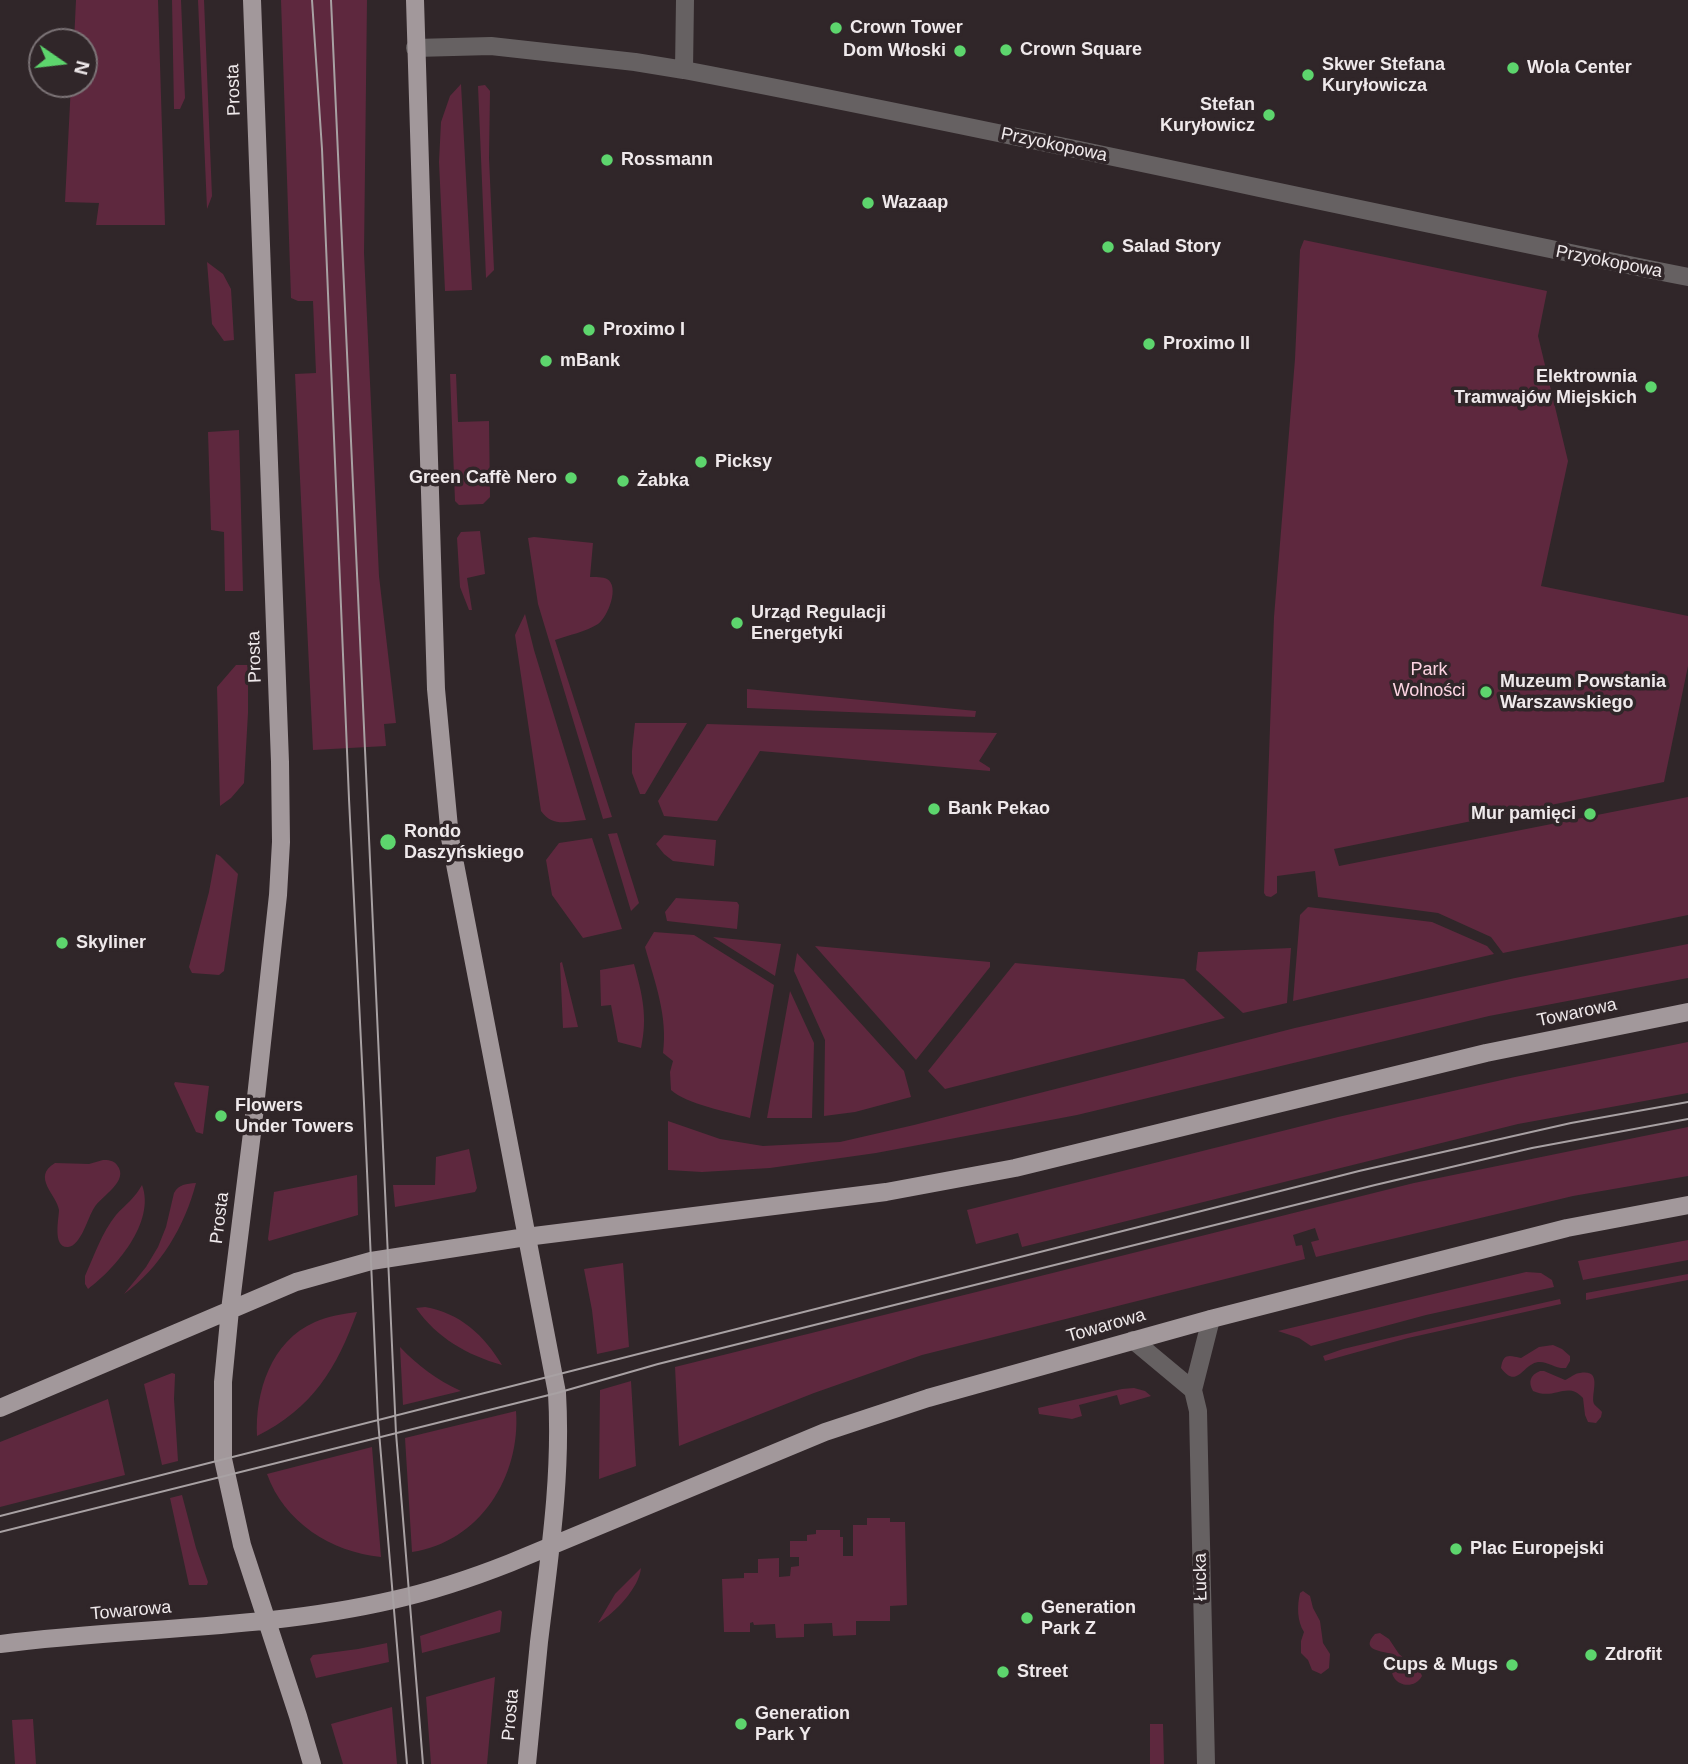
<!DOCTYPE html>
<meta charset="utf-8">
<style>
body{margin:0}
#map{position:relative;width:1688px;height:1764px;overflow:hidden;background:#302629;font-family:Arial,sans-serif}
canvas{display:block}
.north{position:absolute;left:28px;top:28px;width:70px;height:70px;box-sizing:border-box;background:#302629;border:2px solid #7c7477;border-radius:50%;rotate:104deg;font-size:19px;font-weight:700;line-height:28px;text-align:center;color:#efe9eb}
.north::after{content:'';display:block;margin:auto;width:24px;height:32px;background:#5dd56d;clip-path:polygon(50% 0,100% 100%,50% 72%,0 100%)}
</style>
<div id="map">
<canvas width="1688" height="1764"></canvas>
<div class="north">N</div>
</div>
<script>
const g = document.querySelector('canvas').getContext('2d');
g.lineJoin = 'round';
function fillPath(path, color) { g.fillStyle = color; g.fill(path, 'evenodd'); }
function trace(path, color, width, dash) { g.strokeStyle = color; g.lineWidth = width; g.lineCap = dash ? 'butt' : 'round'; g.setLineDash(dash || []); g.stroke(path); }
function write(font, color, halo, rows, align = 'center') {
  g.font = font + ' Arial,sans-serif'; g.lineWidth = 7; g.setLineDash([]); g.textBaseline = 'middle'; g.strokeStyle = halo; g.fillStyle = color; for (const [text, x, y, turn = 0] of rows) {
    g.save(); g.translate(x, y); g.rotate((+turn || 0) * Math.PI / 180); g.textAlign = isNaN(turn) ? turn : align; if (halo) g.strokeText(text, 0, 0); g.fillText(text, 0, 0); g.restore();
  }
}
const green = new Path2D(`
 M76 0H158L165 225H96L99 203 65 202 71 84H84V42H74Z
 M172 0H181L185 98 180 109H174Z
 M198 0H204L212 196 207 209Z
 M281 0H367L364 253 379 576 396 723 384 724 386 746 313 750 295 374 316 373 313 301H298L291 298Z
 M461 84 472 290 445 291 439 162 441 122 450 96Z
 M485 85 490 91 489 158 494 270 486 278 478 86Z
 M1304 240 1547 291 1538 336 1568 461 1541 586 1688 616V666L1664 782 1334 849 1339 866 1688 797V915L1503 953 1491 937 1438 913 1318 897 1315 871 1277 876V893L1271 897 1266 896 1264 893 1274 617 1295 359 1300 250Z
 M207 262 223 274 231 289 234 340 224 341 212 324Z
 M450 374H456L458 422 489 421 490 497 483 504 459 505 455 501Z
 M239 430 243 591H225L224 532 211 530 208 432Z
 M480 531 485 574 467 578 472 610H469L460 587 457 538 461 532Z
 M534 537 593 543 590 577C595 577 603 577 607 579 620 586 608 617 598 624 585 632 569 635 555 640L612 817 603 819 538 604 528 538Z
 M525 614 534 650 586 820C568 821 553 828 541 811L515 635Z
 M236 665H248V713L244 783 231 798 220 806 217 687Z
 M747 689 976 711 975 717 747 708Z
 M635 723H687L645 794H640L632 773V751Z
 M707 724 997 733 979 761 990 768V771L760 751 717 821 664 816 658 801Z
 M617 833 639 903 631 911 608 834Z
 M664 835 716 840 714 866 673 861 664 854 656 844Z
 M592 838 622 929 583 938 552 895 546 860 559 843Z
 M216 854 220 856 238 874 224 971 219 975 192 973 189 967 209 892Z
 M676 898 737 902 739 905 737 929 667 921 665 912Z
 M1308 907 1432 922 1487 946 1494 954 1293 1001 1300 915Z
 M654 932 694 935 774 985 750 1118C729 1112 686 1104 671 1090L670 1072 673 1061 663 1053C668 1016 655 983 645 947Z
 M713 937 781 944 775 976Z
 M1688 944V978L1489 1016 1077 1115 876 1153 770 1168 702 1172 668 1170V1121L720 1139 763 1146 840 1142 914 1125 1295 1028 1515 978Z
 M815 946 990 962V967L916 1060Z
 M1291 948 1287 1003 1243 1013 1196 970 1198 952Z
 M797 953 904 1071 911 1097 855 1112 824 1116 825 1040 794 971Z
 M562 962 578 1027 563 1028 560 963Z
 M1015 963 1184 979 1225 1018 945 1089 928 1071Z
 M634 964C642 994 648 1016 641 1048L618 1042 611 1005 601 1006 600 970Z
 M790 991 814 1043 812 1118H767Z
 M1688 1042V1093L1518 1124 1022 1247 1018 1233 976 1244 967 1210 1338 1117 1515 1077Z
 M175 1082 209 1086 203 1134 196 1132 174 1084Z
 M1688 1127V1176L1573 1196 1316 1257 1311 1242 1319 1240 1315 1228 1293 1235 1296 1246 1302 1245 1305 1259 922 1355 814 1393 679 1446 675 1367 1414 1183Z
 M469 1149 477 1188 475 1192 395 1207 393 1185H435L436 1157Z
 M103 1160C108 1160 113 1160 117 1165 130 1181 101 1196 94 1208 88 1217 81 1246 68 1247 52 1248 59 1218 59 1210 57 1195 31 1177 55 1163L89 1164Z
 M357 1175 358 1215 269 1241 268 1239 274 1192Z
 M196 1183C185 1226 160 1268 124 1294L146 1267 158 1247 166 1227 174 1193C179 1184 186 1184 196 1183Z
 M142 1185C156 1222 115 1269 88 1289L85 1284V1276C94 1256 102 1232 116 1215 125 1205 135 1198 142 1185Z
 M1688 1240V1260L1583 1280 1578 1261Z
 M623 1263 629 1347 597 1354 592 1310 584 1269Z
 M1526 1272 1541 1273 1552 1280 1554 1287 1426 1315 1311 1346 1299 1338 1278 1331Z
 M1688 1274V1280L1586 1300V1293Z
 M1560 1299 1561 1304 1408 1338 1325 1361 1323 1356 1343 1349 1406 1334Z
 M425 1307C460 1313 484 1335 502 1365 467 1355 437 1338 416 1308Z
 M357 1312C337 1368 312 1409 257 1436 255 1392 271 1341 315 1322 328 1316 343 1314 357 1312Z
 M1553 1345 1562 1349 1570 1356V1361L1566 1368C1555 1369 1548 1361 1538 1362 1523 1364 1517 1390 1501 1368 1503 1353 1509 1355 1521 1358L1539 1347Z
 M400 1347C418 1366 437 1380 461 1391L403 1405Z
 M1540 1371H1544L1565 1380C1570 1378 1575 1373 1580 1373 1604 1369 1590 1394 1594 1404 1596 1407 1600 1409 1602 1412L1601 1417 1596 1423 1588 1422 1585 1415 1583 1398C1567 1380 1555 1401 1533 1391 1528 1382 1530 1375 1540 1371Z
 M172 1373 175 1374V1376L174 1399 178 1461 162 1465 144 1384Z
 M631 1381 636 1466 599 1479 600 1390Z
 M1134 1388 1145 1391 1151 1396 1120 1405 1117 1395 1079 1405 1082 1416 1072 1419 1039 1414 1038 1408 1122 1389Z
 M108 1399 125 1475 0 1507V1442Z
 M516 1411C521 1476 480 1542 412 1552L405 1438Z
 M372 1447 381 1557C331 1552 284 1522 267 1474Z
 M182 1495 196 1548 208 1582 207 1585H189L170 1498Z
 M867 1518H890V1522H905L907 1605 890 1606V1621H856V1635L833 1636 832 1623 804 1624V1637L776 1638 775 1624 754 1625 753 1622 750 1623V1632H724L722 1579 744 1578V1573H758V1559L779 1558V1577L790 1576 791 1567 799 1566V1557H790V1541H807V1535L816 1534V1530H840V1537H843V1556H853V1525H867Z
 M641 1568C639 1588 615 1613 598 1623L615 1594Z
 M1303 1591 1310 1596 1313 1608 1320 1621 1323 1643 1330 1654 1329 1668 1321 1674 1312 1670 1308 1660 1301 1653V1641L1304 1632C1297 1621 1297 1606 1300 1593Z
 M500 1610 502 1612 500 1632 422 1653 420 1636Z
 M1380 1633 1389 1639 1399 1654 1405 1659 1418 1666 1422 1676C1412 1694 1384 1682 1394 1662L1392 1654C1383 1651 1359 1651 1375 1634Z
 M387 1643 389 1662 316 1678 310 1659 313 1655 358 1649Z
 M495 1677 487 1764H431L426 1697Z
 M392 1707 397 1764H343L331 1724Z
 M33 1719 36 1764H15L12 1720Z
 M1150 1724H1163L1164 1764H1150Z`);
const minor = new Path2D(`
 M415 48 491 46 635 62 684 70C1020 134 1353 210 1688 277
 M684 70 685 0
 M1133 1340 1193 1390
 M1206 1764 1198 1411 1193 1390 1211 1319`);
const major = new Path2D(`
 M252 0 280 762 281 842 278 895 253 1125 230 1310 223 1382V1459L242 1545 298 1716 312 1764
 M415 0 436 689 450 838 557 1393C562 1477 549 1559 539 1642 535 1683 531 1723 527 1764
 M0 1408 296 1282 371 1261 526 1237 886 1192 1015 1168 1486 1053 1688 1012
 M0 1644C131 1627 264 1630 393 1600 433 1591 472 1578 510 1563L825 1432 928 1398 1211 1319 1567 1228 1688 1205`);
const tram = new Path2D(`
 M312 0 322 149 349 799 364 1103 378 1420 407 1764
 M331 0 396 1433 423 1764
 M0 1516 1359 1171 1571 1123 1688 1102
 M0 1532 557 1393 658 1364 1375 1185 1532 1148 1688 1119`);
const markers = [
 [836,28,7,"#5dd56d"],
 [1006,50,7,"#5dd56d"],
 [960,51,7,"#5dd56d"],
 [1513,68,7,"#5dd56d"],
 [1308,75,7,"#5dd56d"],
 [1269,115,7,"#5dd56d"],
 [607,160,7,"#5dd56d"],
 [868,203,7,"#5dd56d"],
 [1108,247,7,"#5dd56d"],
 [589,330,7,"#5dd56d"],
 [1149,344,7,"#5dd56d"],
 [546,361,7,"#5dd56d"],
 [1651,387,7,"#5dd56d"],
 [701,462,7,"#5dd56d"],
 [571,478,7,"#5dd56d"],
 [623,481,7,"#5dd56d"],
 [737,623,7,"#5dd56d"],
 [1486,692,7,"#5dd56d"],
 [934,809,7,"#5dd56d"],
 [1590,814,7,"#5dd56d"],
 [388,842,9,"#5dd56d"],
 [62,943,7,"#5dd56d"],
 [221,1116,7,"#5dd56d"],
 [1456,1549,7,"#5dd56d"],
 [1027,1618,7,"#5dd56d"],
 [1591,1655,7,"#5dd56d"],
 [1512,1665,7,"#5dd56d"],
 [1003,1672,7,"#5dd56d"],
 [741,1724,7,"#5dd56d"]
];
const poiNames = [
 ["Crown Tower",850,28],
 ["Crown Square",1020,50],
 ["Dom Włoski",946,51,"right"],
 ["Skwer Stefana",1322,65],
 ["Kuryłowicza",1322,86],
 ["Wola Center",1527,68],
 ["Stefan",1255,105,"right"],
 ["Kuryłowicz",1255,126,"right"],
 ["Rossmann",621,160],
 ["Wazaap",882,203],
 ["Salad Story",1122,247],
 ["Proximo I",603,330],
 ["Proximo II",1163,344],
 ["mBank",560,361],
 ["Elektrownia",1637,377,"right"],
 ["Tramwajów Miejskich",1637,398,"right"],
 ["Picksy",715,462],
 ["Green Caffè Nero",557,478,"right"],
 ["Żabka",637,481],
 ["Urząd Regulacji",751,613],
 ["Energetyki",751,634],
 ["Muzeum Powstania",1500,682],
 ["Warszawskiego",1500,703],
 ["Bank Pekao",948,809],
 ["Mur pamięci",1576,814,"right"],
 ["Rondo",404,832],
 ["Daszyńskiego",404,853],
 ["Skyliner",76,943],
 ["Flowers",235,1106],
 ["Under Towers",235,1127],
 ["Plac Europejski",1470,1549],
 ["Generation",1041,1608],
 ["Park Z",1041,1629],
 ["Zdrofit",1605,1655],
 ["Cups & Mugs",1498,1665,"right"],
 ["Street",1017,1672],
 ["Generation",755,1714],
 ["Park Y",755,1735]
];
const streetNames = [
 ["Prosta",234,90,-92],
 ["Przyokopowa",1054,145,12],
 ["Przyokopowa",1609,262,11],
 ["Prosta",255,657,-92],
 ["Towarowa",1577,1013,-12],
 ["Prosta",220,1218,-83],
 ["Towarowa",1106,1326,-16],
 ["Łucka",1201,1577,-91],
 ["Towarowa",131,1611,-5],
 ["Prosta",511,1715,-85]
];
const parkNames = [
 ["Park",1429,670],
 ["Wolności",1429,691]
];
fillPath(green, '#5e283e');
trace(minor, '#666162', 18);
trace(major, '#a2989b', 18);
trace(tram, '#a8a1a3', 2);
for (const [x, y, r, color] of markers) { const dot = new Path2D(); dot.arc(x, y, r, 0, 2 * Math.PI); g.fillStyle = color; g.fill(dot); trace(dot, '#302629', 2.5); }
write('bold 18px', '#efe9eb', '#302629', poiNames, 'left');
write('18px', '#efe9eb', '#302629', streetNames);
write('18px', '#fdd4e2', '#302629', parkNames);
</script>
